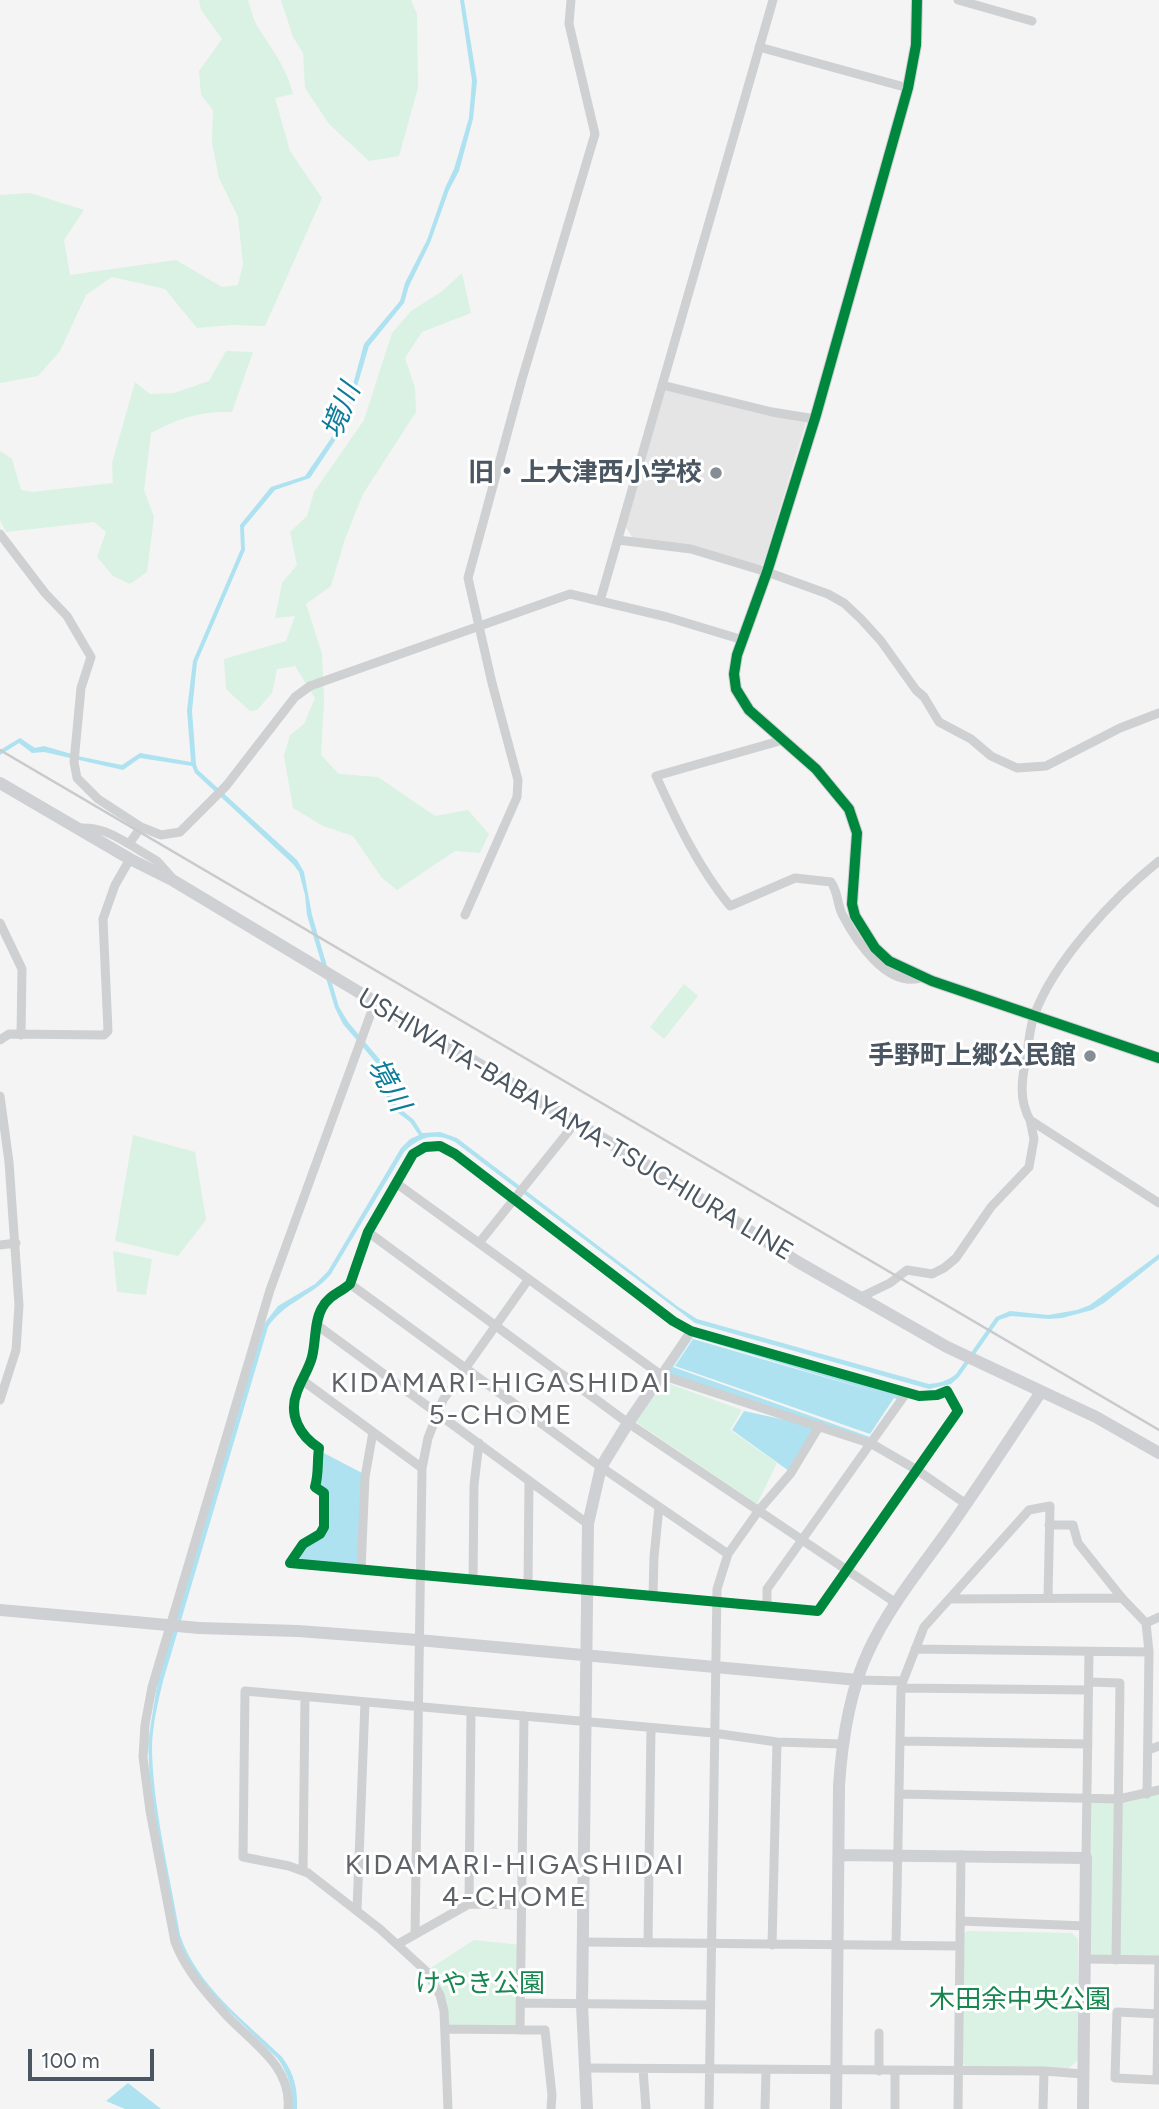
<!DOCTYPE html>
<meta charset="utf-8">
<style>
body{margin:0}
#map{position:relative;width:1159px;height:2109px;overflow:hidden;background:#f4f4f4;font-family:Figtree,sans-serif}
canvas{display:block}
.scale{position:absolute;left:28px;top:2049px;width:126px;height:32px;box-sizing:border-box;border:4px solid #4a5661;border-top:0;padding-left:9px;font-size:21px;line-height:24px;white-space:nowrap;color:#4a5661;-webkit-text-stroke:5px #fff;paint-order:stroke}
</style>
<div id="map">
<canvas width="1159" height="2109"></canvas>
<div class="scale">100 m</div>
</div>
<script>
const g = document.querySelector('canvas').getContext('2d');
g.lineJoin = 'round';
function fillPath(path, color) { g.fillStyle = color; g.fill(path, 'evenodd'); }
function trace(path, color, width, dash) { g.strokeStyle = color; g.lineWidth = width; g.lineCap = dash ? 'butt' : 'round'; g.setLineDash(dash || []); g.stroke(path); }
function write(font, color, halo, rows, align = 'center') {
  g.font = font + ' Figtree,"Noto Sans JP",sans-serif'; g.lineWidth = 6; g.setLineDash([]); g.textBaseline = 'middle'; g.strokeStyle = halo; g.fillStyle = color; for (const [text, x, y, turn = 0] of rows) {
    g.save(); g.translate(x, y); g.rotate((+turn || 0) * Math.PI / 180); g.textAlign = isNaN(turn) ? turn : align; if (halo) g.strokeText(text, 0, 0); g.fillText(text, 0, 0); g.restore();
  }
}
const education = new Path2D(`
 M668 389 807 419 763 564 760 566 634 540 625 526 664 391Z`);
const green = new Path2D(`
 M199 0H248C251 9 253 20 258 27 273 52 285 64 293 94L275 98 290 151 322 198 265 326 232 325 197 328 165 289 112 277 86 295 60 351 38 376 0 383V195L30 193 84 210 64 240 70 275 176 260 222 287 238 285 243 264 238 217 219 178 212 143 213 110 201 95 199 71 222 39 201 10Z
 M281 0H411L417 14 418 88 399 156 369 161 329 124 305 88 303 53 293 37Z
 M462 273 471 313 422 332 405 358 415 388 416 412 363 494 345 539 331 586 306 604 322 654 324 701 321 755 339 774 378 777 435 816 468 810 489 834 480 853 455 851 397 890 382 878 353 836 323 826 293 808 284 756 290 735 304 724 315 698 295 666 277 669 272 693 257 710 250 711 226 689 224 659 286 641 295 616 275 618 282 583 297 565 290 532 307 516 314 492 364 420 392 333 411 311 441 292Z
 M226 351 253 352 232 412C201 411 178 418 151 433L144 490 154 517 147 572 130 584 113 576 97 557 106 532 94 522 6 532 0 520V451L12 459 21 490 32 492 113 483 112 463 135 382 150 394 174 393 209 381Z
 M684 984 698 996 664 1039 650 1027Z
 M133 1135 195 1152 206 1220 178 1256 115 1241Z
 M113 1251 152 1259 146 1295 117 1292Z
 M664 1382 742 1410 730 1430 777 1463 757 1504 636 1422Z
 M1159 1790V1960L1085 1959 1087 1797Z
 M967 1931 1072 1933 1078 1939V2060L1069 2068H968L962 2063 964 1934Z
 M474 1940 521 1945 520 2030 446 2029 444 2011 426 1971Z`);
const water = new Path2D(`
 M460 0H464L477 81 473 119 459 171 449 190 430 243 409 286 404 303 369 346 355 393 338 436 310 478 275 490 244 527 245 550 197 662 192 711 196 764 198 770 297 860 304 872 312 915 339 1007 348 1022 382 1062 384 1081 397 1106 414 1120 422 1133 440 1132 457 1138 677 1306 697 1319 929 1384C940 1383 947 1381 956 1374L996 1317 1010 1311 1048 1315 1077 1310 1090 1305 1159 1254V1259L1104 1303 1092 1310 1062 1318 1049 1319 1011 1316 999 1320 959 1377 951 1384 929 1389 695 1323 455 1142C435 1132 419 1137 404 1152L331 1274C313 1296 284 1302 268 1327L163 1681C158 1702 153 1723 152 1745 152 1804 170 1876 180 1935 197 1986 245 2021 282 2057 294 2073 298 2089 297 2109H292C293 2090 289 2075 278 2059L202 1985 193 1973 176 1936 150 1786 148 1742 158 1679 264 1324 278 1306 315 1284 328 1271 401 1148 410 1139 419 1135 410 1122 393 1109 379 1081 378 1065 343 1024 335 1008 307 915 305 895 299 872 293 864 195 773 192 766 140 758 123 770 44 752 32 753 19 743 0 755V750L20 738 35 748 44 746 82 757 122 765 140 753 191 762 187 710 193 661 241 549 240 525 271 487 305 476 334 434 351 392 364 344 400 301 405 283 427 240 445 188 454 169 469 118 472 81Z
 M691 1333 905 1393 871 1441 663 1374ZM693 1337 886 1395 693 1339 675 1366 870 1434 894 1398 897 1399 870 1437 673 1367Z
 M744 1411 818 1427 789 1471 732 1430Z
 M320 1451 364 1474 359 1568 293 1562 304 1546 322 1536 326 1493 317 1486Z
 M128 2083 161 2109H125L106 2101Z`);
const street = new Path2D(`
 M958 0 1032 21
 M759 47 908 88
 M662 385 772 412 815 419
 M0 534 45 593 67 616 91 657 81 688 74 762 77 778 98 799 141 827 161 835 180 832 226 786 295 697 310 686 570 594 667 617 743 640
 M618 540 691 549 767 572 828 594 844 603 861 619 881 641 916 690 924 697 939 722 971 739 991 756 1017 768 1046 766 1120 728 1159 713
 M600 601 773 0
 M783 740 656 776C677 822 698 867 730 906L795 878 831 882C838 892 837 903 842 914 856 941 888 990 923 977
 M79 828C100 827 112 834 129 844L141 827
 M129 844 157 861 174 880
 M1159 861C1115 896 1053 962 1034 1016 1030 1027 1029 1041 1027 1053 1022 1077 1018 1099 1030 1120L1159 1203
 M465 915 517 797 518 780 492 683 468 578 522 379 595 134 569 24 571 0
 M0 923 22 969 21 1035
 M0 1040 9 1034 104 1035 108 1031 103 919 115 885 130 859
 M0 1096 9 1162 19 1305 16 1350 0 1400
 M440 1146 455 1154 673 1321 691 1331 919 1396 937 1395 947 1391 958 1411 818 1611 290 1563 303 1544 320 1534 324 1527V1493L315 1487C319 1474 317 1462 319 1448 300 1436 288 1415 297 1392 301 1380 309 1369 312 1357 316 1342 314 1322 322 1308 329 1295 340 1293 350 1284L368 1232 413 1154 425 1147Z
 M396 1183 661 1375 872 1444 917 1470 966 1504
 M368 1232 628 1423 896 1603
 M479 1243 576 1122
 M0 1245 16 1243
 M350 1284 601 1467 728 1554
 M861 1297 890 1283 907 1270 932 1274 944 1268 956 1258 991 1207 1029 1167 1034 1139 1030 1120
 M317 1325 588 1524
 M661 1375 691 1331
 M302 1380 422 1468
 M1049 1525H1073L1078 1543 1122 1598
 M361 1570 365 1477 373 1432
 M473 1580 474 1485 479 1443
 M528 1585 529 1481
 M653 1596 654 1557 659 1507
 M951 1599 1122 1598 1146 1623 1149 1652 1147 1794
 M767 1606V1589L907 1392
 M1146 1623 1159 1617
 M915 1649 1149 1652
 M858 1680 903 1681
 M1089 1682 1120 1683 1116 1960
 M901 1688 1088 1690
 M900 1741 1088 1744
 M1148 1750 1159 1746
 M900 1794 1119 1799 1159 1790
 M1086 1858 1089 1652
 M303 1871 305 1697
 M469 1904 471 1712
 M357 1910 365 1702
 M961 1921 1086 1926
 M415 1934 422 1468 428 1438 443 1400 528 1280
 M583 1942 960 1946
 M648 1943 651 1728
 M398 1944 469 1904 522 1905
 M896 1944 901 1688 903 1681 924 1627 1029 1510 1050 1506 1048 1597
 M772 1945 777 1742
 M1085 1959 1159 1960
 M1159 1960 1157 2080H1159
 M520 2003 709 2005
 M446 2029 545 2030 552 2095 551 2109
 M520 2030 524 1716
 M879 2033V2071
 M585 2068 1044 2071 1083 2074
 M643 2069 646 2109
 M1157 2080 1115 2078 1117 2012 1158 2014
 M288 2109C292 2067 254 2044 228 2017 207 1994 186 1971 175 1942L150 1811 143 1757 145 1725 152 1687 270 1290 375 1002
 M448 2109 444 2011 440 1995 426 1971 380 1929 308 1873 289 1866 243 1857 245 1691 713 1733 777 1742 842 1744
 M709 2109 717 1589 728 1554 759 1510 791 1473 820 1425
 M765 2109 766 2071
 M895 2109V2071
 M958 2109 961 1855
 M1043 2109 1044 2071`);
const secondary = new Path2D(`
 M917 0 916 45 908 88 816 415 767 572 737 655 734 674 736 689 749 710 816 769 849 809 857 833 852 904 855 916 875 948 889 961 932 981 1159 1058
 M0 783 130 859 174 881 668 1178 798 1262 947 1347 1096 1417 1159 1453
 M0 1610 135 1622
 M199 1628 298 1631 418 1640 858 1680
 M839 1855 1086 1858 1083 2109
 M587 2109 582 2005 588 1524 601 1467 628 1423 661 1375
 M836 2109 839 1786C842 1740 849 1692 869 1650 889 1607 921 1568 948 1530 980 1485 1010 1438 1041 1392`);
const rail = new Path2D(`
 M0 750 1159 1430`);
const secondaryBridge = new Path2D(`
 M135 1622 199 1628`);
const cycleway = new Path2D(`
 M917 0 916 45 908 88 816 415 767 572 737 655 734 674 736 689 749 710 816 769 849 809 857 833 852 904 855 916 875 948 889 961 932 981 1159 1058
 M440 1146 455 1154 673 1321 691 1331 919 1396 937 1395 947 1391 958 1411 818 1611 290 1563 303 1544 320 1534 324 1527V1493L315 1487C319 1474 317 1462 319 1448 300 1436 288 1415 297 1392 301 1380 309 1369 312 1357 316 1342 314 1322 322 1308 329 1295 340 1293 350 1284L368 1232 413 1154 425 1147Z`);
const markers = [
 [716,473,7,"#868d94"],
 [1090,1056,7,"#868d94"]
];
const poiNames = [
 ["旧・上大津西小学校",702,473],
 ["手野町上郷公民館",1076,1056]
];
const streetNames = [
 ["USHIWATA-BABAYAMA-TSUCHIURA LINE",575,1125,31]
];
const parkNames = [
 ["けやき公園",480,1984],
 ["木田余中央公園",1020,2000]
];
const waterNames = [
 ["境川",342,411,-68],
 ["境川",388,1085,61]
];
const neighbourhoodNames = [
 ["KIDAMARI-HIGASHIDAI",501,1384],
 ["5-CHOME",501,1416],
 ["KIDAMARI-HIGASHIDAI",515,1866],
 ["4-CHOME",515,1898]
];
fillPath(education, '#e6e5e6');
fillPath(green, '#d9f2e3');
fillPath(water, '#aee2f0');
trace(street, '#ced0d2', 9);
trace(secondary, '#ced0d4', 12);
trace(rail, '#c9cacc', 2.5);
trace(secondaryBridge, '#ced0d4', 12);
trace(cycleway, '#00873e', 10);
for (const [x, y, r, color] of markers) { const dot = new Path2D(); dot.arc(x, y, r, 0, 2 * Math.PI); g.fillStyle = color; g.fill(dot); trace(dot, '#fff', 2.5); }
write('bold 26px', '#4a5661', '#fff', poiNames, 'right');
write('26px', '#4a5661', '#fff', streetNames);
write('26px', '#17864f', '#fff', parkNames);
write('italic 28px', '#0c7c9b', '#fff', waterNames);
g.letterSpacing = '2px';
write('28px', '#5f6368', '#fff', neighbourhoodNames);
g.letterSpacing = '0px';
</script>
